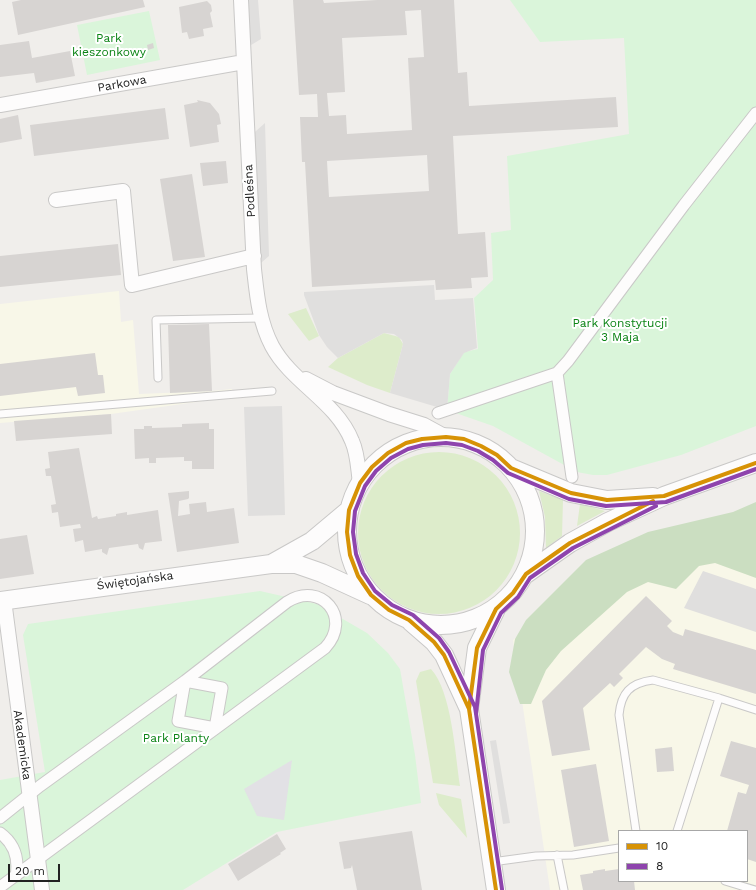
<!DOCTYPE html>
<meta charset="utf-8">
<style>
body{margin:0}
#map{position:relative;width:756px;height:890px;overflow:hidden;background:#f0eeeb;font-family:"Work Sans",sans-serif}
canvas{display:block}
.legend{position:absolute;left:618px;top:830px;width:130px;height:52px;box-sizing:border-box;background:#fff;border:1px solid #a7a7a7;margin:0;padding:5px 7px;list-style:none;font-size:12px;color:#222}
.legend li{display:flex;align-items:center;gap:8px;height:20px}
.legend b{width:20px;border:1px solid #a7a7a7}
.scale{position:absolute;left:8px;top:864px;width:52px;height:18px;box-sizing:border-box;border:2px solid #222;border-top:0;padding-left:5px;font-size:12px;line-height:14px;white-space:nowrap;color:#222;-webkit-text-stroke:3px #fff;paint-order:stroke}
</style>
<div id="map">
<canvas width="756" height="890"></canvas>
<ul class="legend">
<li><b style="height:5px;background:#d79205"></b>10</li>
<li><b style="height:5px;background:#8e44ad"></b>8</li>
</ul>
<div class="scale">20 m</div>
</div>
<script>
const g = document.querySelector('canvas').getContext('2d');
g.lineJoin = 'round';
function fillPath(path, color) { g.fillStyle = color; g.fill(path, 'evenodd'); }
function trace(path, color, width, dash) { g.strokeStyle = color; g.lineWidth = width; g.lineCap = dash ? 'butt' : 'round'; g.setLineDash(dash || []); g.stroke(path); }
function write(font, color, halo, rows, align = 'center') {
  g.font = font + ' "Work Sans",sans-serif'; g.lineWidth = 4; g.setLineDash([]); g.textBaseline = 'middle'; g.strokeStyle = halo; g.fillStyle = color; for (const [text, x, y, turn = 0] of rows) {
    g.save(); g.translate(x, y); g.rotate((+turn || 0) * Math.PI / 180); g.textAlign = isNaN(turn) ? turn : align; if (halo) g.strokeText(text, 0, 0); g.fillText(text, 0, 0); g.restore();
  }
}
const education = new Path2D(`
 M119 291 121 322 133 320 139 394 212 391 232 389V397L111 414 0 423V304Z
 M756 510V890H550L513 640 531 625ZM619 831H747V881H619Z`);
const grass = new Path2D(`
 M306 308 319 336 309 341 288 314Z
 M384 333 399 337 403 344 390 393 367 385 328 367 338 358Z
 M358 533a81 81 0 1 1 162 0a81 81 0 1 1-162 0Z
 M539 491 563 500 562 536 546 548 545 517Z
 M580 504 605 511 577 526Z
 M431 669C452 692 455 754 460 786L433 783 416 681 420 672Z
 M436 793 461 799 467 838 439 805Z`);
const forest = new Path2D(`
 M756 502V578L715 563 699 566 676 589 648 582 627 592 561 651 546 670 531 704H520L509 672 515 639 526 620 586 560 648 532 733 512Z`);
const park = new Path2D(`
 M510 0H756V426L681 455 607 475H593L577 472 493 426 447 410 450 374 464 352 478 349 474 298 493 280 491 233 511 230 507 156 629 134 624 38 540 42Z
 M149 11 160 60 87 75 77 25Z
 M260 591 317 604 367 633 388 653 400 669 415 755 421 803 277 832 183 890H0V780L45 772 23 635 28 624Z`);
const parking = new Path2D(`
 M241 0H258L261 39 243 50Z
 M265 123 269 256 254 269 247 139Z
 M434 285 435 300 473 298 477 348 464 353 450 374 447 410 390 393 403 344 402 340 394 334 384 333 338 358 327 347 319 335 304 295V292Z
 M282 406 285 515 248 516 244 407Z
 M703 571 756 589V632L684 608Z
 M496 740 510 823 503 824 490 741Z`);
const plaza = new Path2D(`
 M292 760 284 820 257 816 244 789Z`);
const building = new Path2D(`
 M21 0H143L145 7 18 35 12 2Z
 M293 0H323L324 3 377 0H454L458 73 467 72 469 106 616 97 618 127 453 136 458 234 485 232 488 277 471 278 472 288 436 290 435 280 312 287 305 162H302L300 117H318L317 94 299 95ZM421 10 424 57 408 58 412 130 347 134 346 115 329 116 327 93 345 92 342 38 407 35 405 11ZM427 155 429 191 329 197 327 161Z
 M207 1 211 5 212 11 210 13 213 27 203 29 204 36 189 39 187 32 182 33 179 7Z
 M29 41 32 58 70 51 75 76 36 83 34 73 0 77V45Z
 M153 43 154 48 148 50 147 45Z
 M197 100 210 103 219 114 221 124 217 125 219 142 190 147 184 105 198 102Z
 M165 108 169 139 34 156 30 125Z
 M18 115 22 139 0 143V119Z
 M226 161 228 183 203 186 200 163Z
 M192 174 205 257 173 261 160 179Z
 M118 244 121 275 0 287V256Z
 M209 324 212 391 170 393 168 325Z
 M95 353 98 375H103L105 393 78 396 76 387 0 396V364Z
 M111 414 112 434 16 441 14 421Z
 M209 423V429H214V469H192V461H184V457L156 458V463H149V458L135 459 134 429H144V426H152V428L182 427V424Z
 M79 448 92 518 97 516 98 519 116 516V514L127 512V515L158 510 162 541 145 543 143 550 139 548 138 544 109 548 107 555 102 552V549L85 552 83 540 75 542 73 529 81 528 80 524 60 527 58 512 52 513 51 505 56 504 51 476H46L45 469 50 468 48 452Z
 M189 491V498L188 499 179 501 178 516 190 514 189 504 206 502 207 512 234 508 239 543 177 552 168 493Z
 M27 535 34 574 0 579V539Z
 M646 596 672 621 667 626 673 632 683 636 685 629 756 650V694L673 669 675 664 662 659 646 647 619 674 623 678 614 687 610 683 583 708 590 750 552 756 542 701Z
 M731 741 756 748V862L747 859V831H727L738 792 746 794 749 785 720 776Z
 M672 747 674 771 657 772 655 749Z
 M596 764 609 841 574 847 561 770Z
 M412 831 422 890H357L352 865 351 868 344 869 339 842Z
 M277 834 286 849 280 853 281 854 238 881 228 864Z
 M605 869V871L619 869V881H634L635 890H583L580 875 593 873V871Z`);
const service = new Path2D(`
 M158 378 156 320 261 318
 M0 414 272 391
 M636 831 619 715C621 693 630 683 653 680L719 698
 M677 831 719 698 756 710
 M557 855 564 890
 M492 862 536 856 573 855 619 848
 M725 881 755 890`);
const pedestrian = new Path2D(`
 M557 373 572 477
 M438 413 557 373 568 361 684 205 756 113
 M185 681 222 688 215 728 178 721Z
 M0 818 40 786 185 681 287 602C321 580 353 618 325 648L0 887
 M0 833C15 844 19 859 16 876`);
const minor = new Path2D(`
 M241 0 254 269C257 296 259 321 272 346 292 383 336 401 352 441 358 454 358 470 360 483
 M0 105 244 62
 M56 200 123 191 132 285 254 256
 M306 379 333 393 389 414 424 425 446 437
 M4 600 42 890`);
const tertiary = new Path2D(`
 M347 531a94 94 0 1 1 188 0a94 94 0 1 1-188 0Z
 M511 468 571 493 607 500 653 497
 M271 564 312 541 349 510
 M526 574 570 543 608 522 664 496 756 463
 M0 601 271 564H296L322 573 370 595
 M411 622 434 642 444 655 469 709 496 890
 M469 709 477 648 496 609`);
const bus1 = new Path2D(`
 M470 715 469 709 477 648 496 609 513 593 526 574 570 543 653 501
 M496 890 469 709 444 655 434 642 409 620 389 610 371 595 358 576 350 555 347 532 349 510 360 483 372 467 388 453 406 443 422 439 446 437 464 439 481 446 497 455 511 468 571 493 607 500 664 496 756 463`);
const bus2 = new Path2D(`
 M476 714 483 650 501 613 518 597 530 578 573 548 656 506
 M502 889 475 707 449 652 439 638 413 615 392 605 375 591 363 573 356 554 353 532 355 511 365 486 376 471 391 458 408 449 423 445 446 443 462 445 478 451 493 460 508 473 569 499 606 506 666 502 756 469`);
const parkNames = [
 ["Park",109,38],
 ["kieszonkowy",109,52],
 ["Park Konstytucji",620,323],
 ["3 Maja",620,337],
 ["Park Planty",176,738]
];
const streetNames = [
 ["Parkowa",122,84,-10],
 ["Podleśna",250,191,-93],
 ["Świętojańska",135,581,-8],
 ["Akademicka",22,745,82]
];
fillPath(education, '#f8f7e8');
fillPath(grass, '#ddeccb');
fillPath(forest, '#cbdec1');
fillPath(park, '#daf5da');
fillPath(parking, '#e0dfde');
fillPath(plaza, '#e2e1e5');
fillPath(building, '#d7d4d2');
trace(service, '#c9c8c7', 9);
trace(pedestrian, '#c9c8c7', 13);
trace(minor, '#c9c8c7', 16);
trace(tertiary, '#c9c8c7', 20);
trace(service, '#fdfcfc', 7);
trace(pedestrian, '#fdfcfc', 11);
trace(minor, '#fdfcfc', 14);
trace(tertiary, '#fdfcfc', 18);
trace(bus1, '#d79205', 4);
trace(bus2, '#8e44ad', 4);
write('12px', '#0c8416', '#fff', parkNames);
write('12px', '#222', '#fff', streetNames);
</script>
